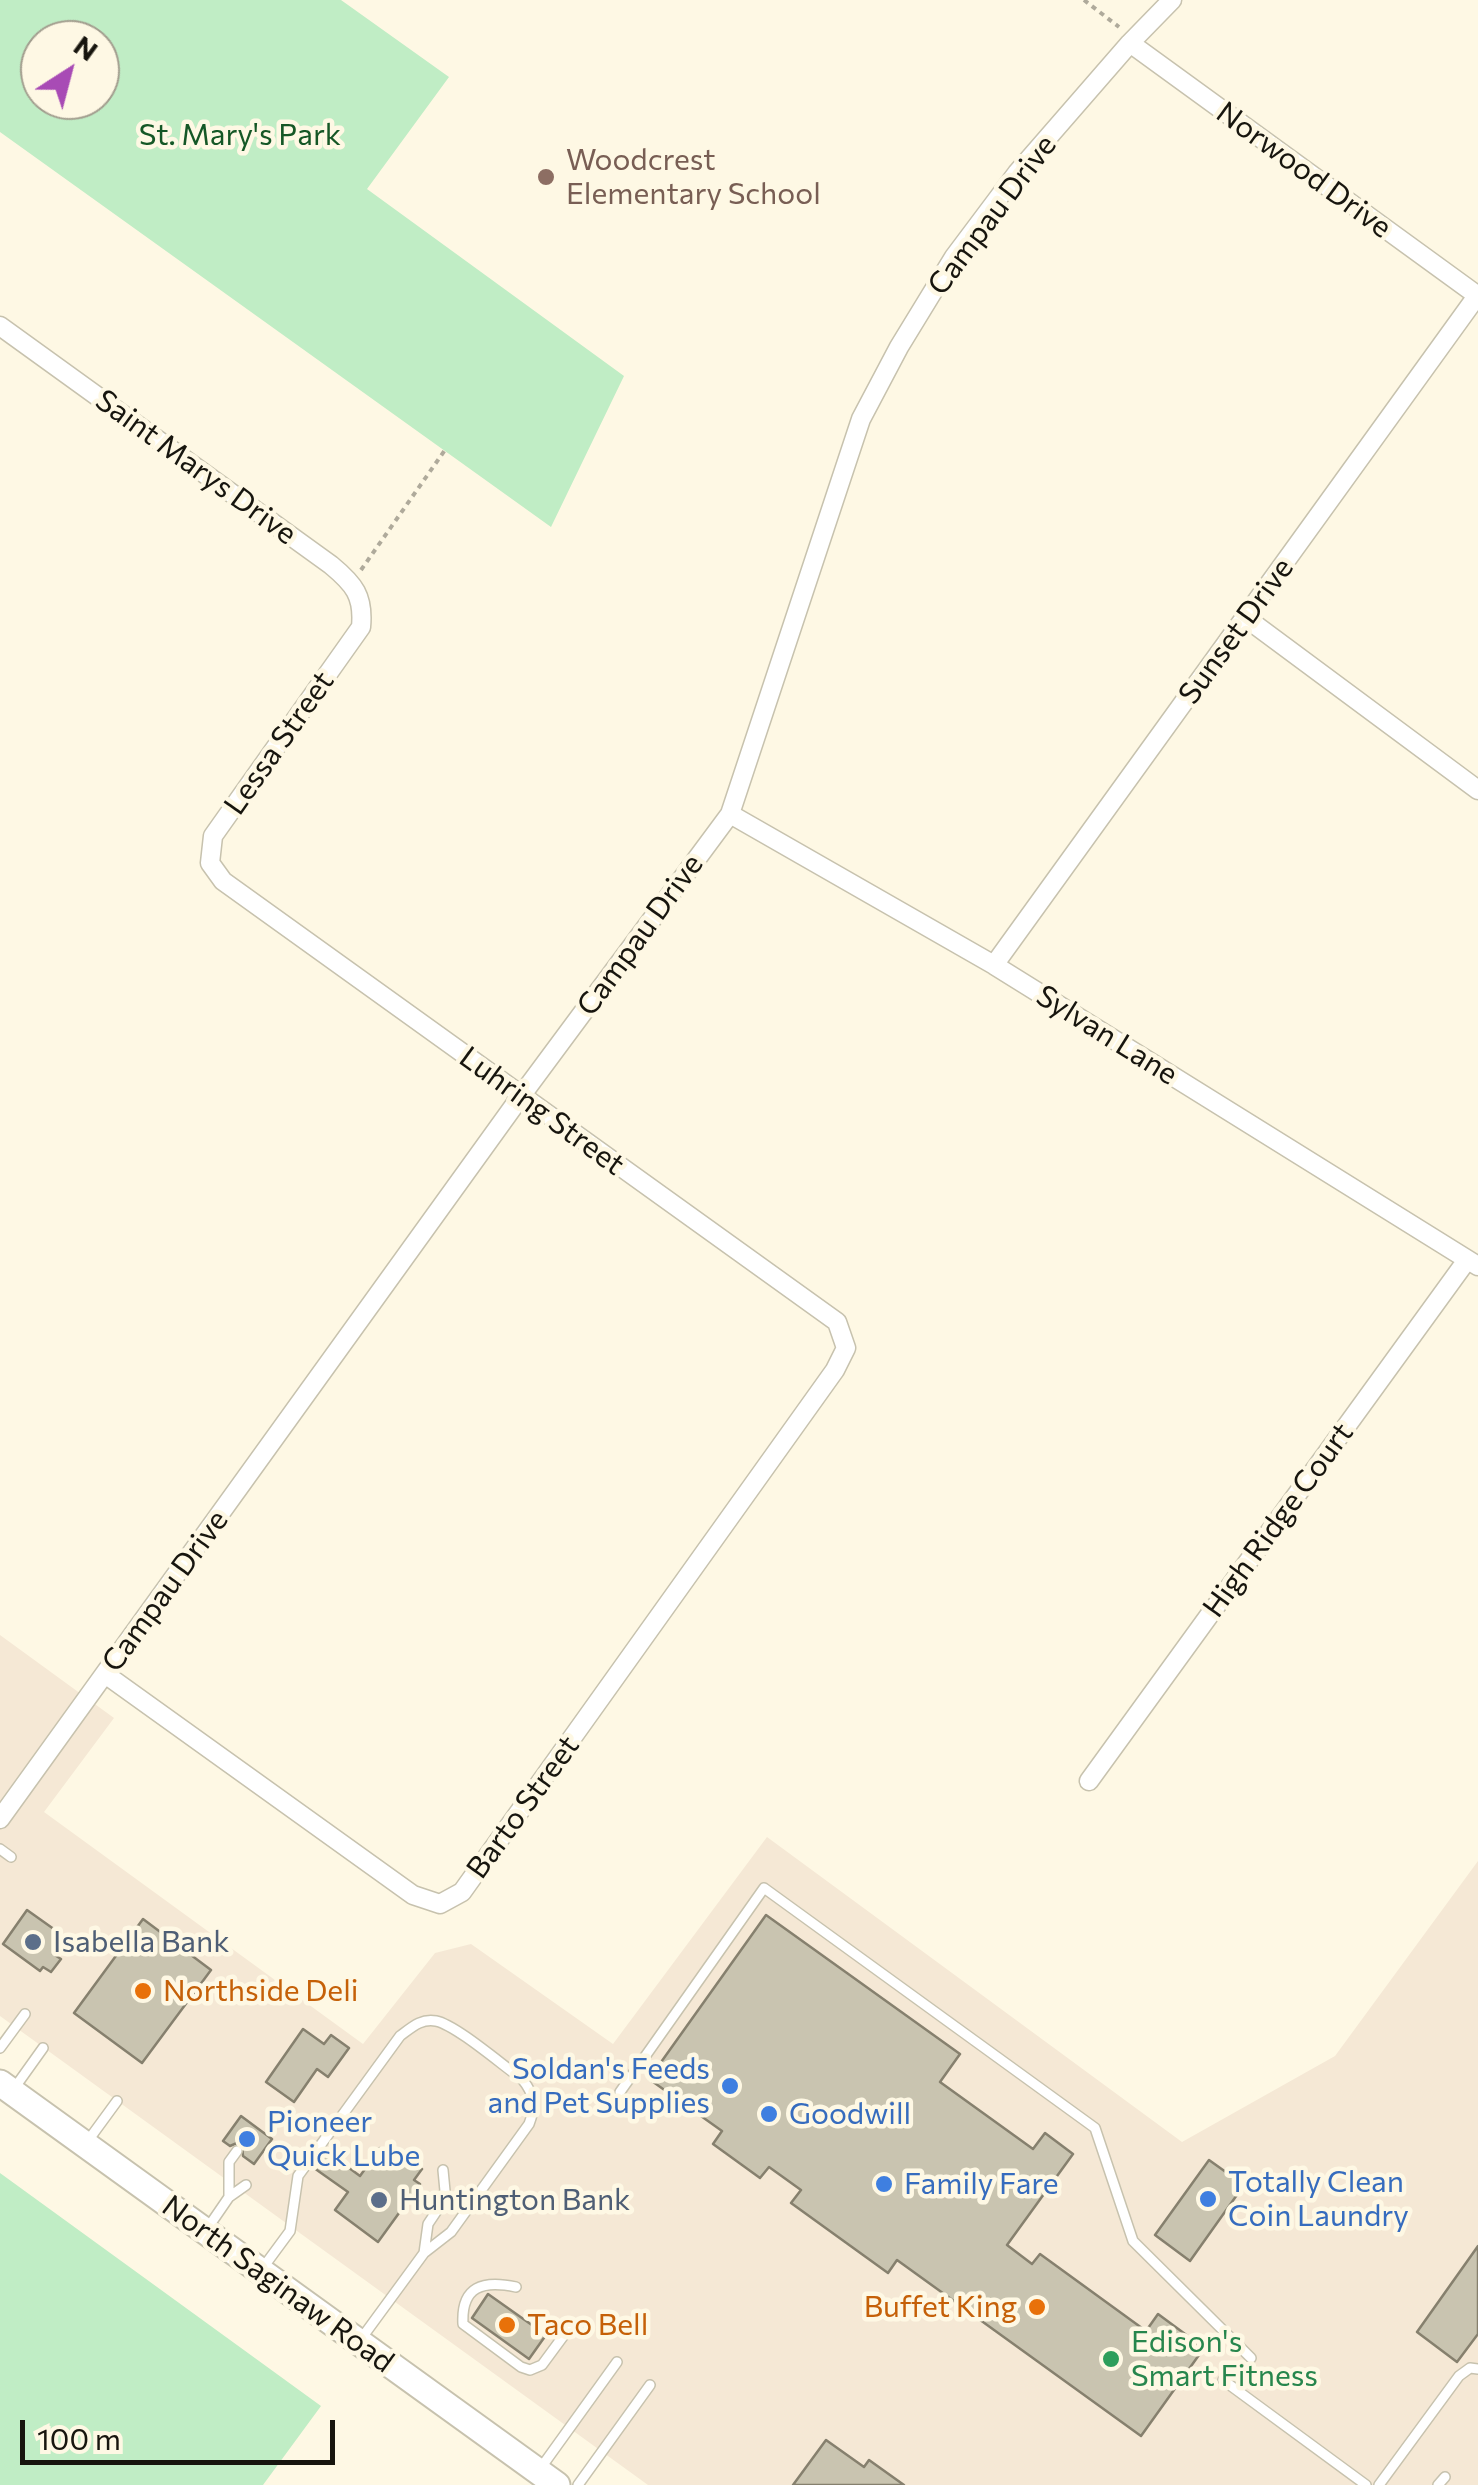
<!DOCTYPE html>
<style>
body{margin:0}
#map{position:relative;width:1478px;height:2485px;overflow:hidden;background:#fef8e4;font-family:Commissioner,sans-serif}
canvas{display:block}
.north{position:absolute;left:20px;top:20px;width:100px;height:100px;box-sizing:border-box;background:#fef8e4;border:2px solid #a29d8e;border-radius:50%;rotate:36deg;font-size:28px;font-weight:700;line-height:40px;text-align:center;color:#17150e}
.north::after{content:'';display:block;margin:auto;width:35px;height:45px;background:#a84bb5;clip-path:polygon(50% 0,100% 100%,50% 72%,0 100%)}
.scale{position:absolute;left:20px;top:2420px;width:315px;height:45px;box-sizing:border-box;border:5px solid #17150e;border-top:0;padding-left:12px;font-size:30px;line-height:35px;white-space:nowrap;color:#17150e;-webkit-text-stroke:8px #fef8e4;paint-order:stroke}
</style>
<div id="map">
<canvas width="1478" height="2485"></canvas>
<div class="north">N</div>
<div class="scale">100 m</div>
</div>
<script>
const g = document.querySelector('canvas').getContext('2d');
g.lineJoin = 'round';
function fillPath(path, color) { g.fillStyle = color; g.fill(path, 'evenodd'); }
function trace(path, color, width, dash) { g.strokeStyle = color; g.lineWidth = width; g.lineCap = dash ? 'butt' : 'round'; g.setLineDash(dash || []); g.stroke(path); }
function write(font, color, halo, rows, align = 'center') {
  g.font = font + ' Commissioner,sans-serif'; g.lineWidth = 9; g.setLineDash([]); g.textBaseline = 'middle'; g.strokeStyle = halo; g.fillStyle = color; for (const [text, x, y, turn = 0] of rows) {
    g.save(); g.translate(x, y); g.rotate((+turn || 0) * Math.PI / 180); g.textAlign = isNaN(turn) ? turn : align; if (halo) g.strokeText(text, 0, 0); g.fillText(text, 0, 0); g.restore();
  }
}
const commercial = new Path2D(`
 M0 1635 114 1718 44 1812 363 2044 435 1953 471 1944 613 2044 767 1837 1182 2142 1335 2056 1478 1861V2485H648L0 2016Z`);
const green = new Path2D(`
 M0 0H341L449 77 367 189 624 376 551 527 0 132ZM100 40V100H40V40Z
 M0 2173 321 2406 263 2485H0Z`);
const building = new Path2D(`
 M27 1910 65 1937 53 1954 61 1959 51 1972 43 1967 40 1971 3 1944Z
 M766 1915 960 2054 940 2082 1033 2149 1045 2133 1073 2154 1007 2245 1032 2264 1040 2254 1146 2331 1158 2314 1204 2348 1141 2436 897 2260 888 2273 791 2203 801 2190 769 2167 760 2178 713 2144 722 2131 649 2079Z
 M143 1919 211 1970 142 2063 74 2013Z
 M303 2029 324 2044 331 2035 349 2048 328 2077 317 2069 294 2102 266 2082Z
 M241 2116 272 2139 254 2164 243 2156 242 2145 237 2143 230 2146 223 2141Z
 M380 2148 404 2165 408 2159 422 2169 414 2180 420 2184 378 2242 335 2210 348 2192 314 2168 326 2151 360 2176Z
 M1209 2160 1244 2185 1190 2261 1155 2235Z
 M1478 2246V2334L1457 2362 1417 2332Z
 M488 2294 546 2335 529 2359 472 2318Z
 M826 2440 864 2467 869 2460 904 2485H793Z`);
const path = new Path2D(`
 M1084 0 1119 27
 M361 570 445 450`);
const service = new Path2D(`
 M0 1849 11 1857
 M0 2048 25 2014
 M13 2090 43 2048
 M620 2092 764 1888 1095 2128 1133 2241 1251 2358
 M87 2142 117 2101
 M229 2197V2162L237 2151
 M207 2229 229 2197 246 2185
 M424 2253 428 2224 442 2203 445 2191 443 2170
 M262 2269 290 2231 298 2176 400 2036C411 2028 421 2018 436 2021 456 2025 502 2065 522 2079 535 2095 536 2106 529 2124L451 2232 424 2253 361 2339
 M516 2287C483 2280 461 2286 463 2324L521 2367 530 2370 542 2365 570 2327
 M1223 2380 1366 2485
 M540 2469 617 2362
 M578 2485 650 2385
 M1379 2485 1459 2376 1470 2368 1478 2369
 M1438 2485 1445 2477`);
const minor = new Path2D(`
 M1130 43 1478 296
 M0 326 331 565C354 584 364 596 361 627L213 836 210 863 223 881 837 1322 846 1348 835 1370 462 1892 440 1904 413 1895 105 1674
 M1246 618 1478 790
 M730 814 994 965 1478 1266
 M994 965 1477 296
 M1089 1781 1467 1260
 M0 1819 521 1096 730 814 861 419 899 347 954 257 1017 173 1130 43 1172 0`);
const secondary = new Path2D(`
 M0 2083 557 2485`);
const markers = [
 [546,177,10,"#8d6e63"],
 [33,1942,10,"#5c6f8a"],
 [143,1991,10,"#e8710a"],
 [730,2086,10,"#3f7fe0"],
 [769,2114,10,"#3f7fe0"],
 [247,2139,10,"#3f7fe0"],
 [884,2184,10,"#3f7fe0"],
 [1208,2199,10,"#3f7fe0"],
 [379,2200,10,"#5c6f8a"],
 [1037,2307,10,"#e8710a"],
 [507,2325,10,"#e8710a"],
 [1111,2359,10,"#2e9e5b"]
];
const parkNames = [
 ["St. Mary's Park",240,135]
];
const educationNames = [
 ["Woodcrest",566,160],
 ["Elementary School",566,194]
];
const streetNames = [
 ["Norwood Drive",1304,170,36],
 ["Campau Drive",992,215,-53],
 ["Saint Marys Drive",196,467,36],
 ["Sunset Drive",1236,631,-54],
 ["Lessa Street",279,743,-55],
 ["Campau Drive",640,935,-54],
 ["Sylvan Lane",1107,1035,32],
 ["Luhring Street",542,1111,36],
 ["High Ridge Court",1278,1520,-54],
 ["Campau Drive",165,1591,-54],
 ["Barto Street",523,1807,-54],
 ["North Saginaw Road",278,2284,36]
];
const serviceNames = [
 ["Isabella Bank",53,1942],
 ["Huntington Bank",399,2200]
];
const foodNames = [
 ["Northside Deli",163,1991],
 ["Buffet King",1017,2307,"right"],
 ["Taco Bell",527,2325]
];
const shopNames = [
 ["Soldan's Feeds",710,2069,"right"],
 ["and Pet Supplies",710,2103,"right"],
 ["Goodwill",789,2114],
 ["Pioneer",267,2122],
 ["Quick Lube",267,2156],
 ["Totally Clean",1228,2182],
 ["Coin Laundry",1228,2216],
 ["Family Fare",904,2184]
];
const leisureNames = [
 ["Edison's",1131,2342],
 ["Smart Fitness",1131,2376]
];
fillPath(commercial, '#f5e8d5');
fillPath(green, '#c0edc5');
fillPath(building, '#c9c4b0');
trace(building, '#86806e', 2.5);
trace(service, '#c7c2ae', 12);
trace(minor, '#c7c2ae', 21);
trace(secondary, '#c7c2ae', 29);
trace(path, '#afaa9b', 4, [5, 5]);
trace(service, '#fff', 9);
trace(minor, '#fff', 18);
trace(secondary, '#fff', 25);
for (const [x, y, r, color] of markers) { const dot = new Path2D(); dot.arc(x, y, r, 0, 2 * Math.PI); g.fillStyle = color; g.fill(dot); trace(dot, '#fef8e4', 4); }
write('30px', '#155726', '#fef8e4', parkNames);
write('30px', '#785e54', '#fef8e4', educationNames, 'left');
write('30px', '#17150e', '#fef8e4', streetNames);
write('30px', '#4e5e75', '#fef8e4', serviceNames, 'left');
write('30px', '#c56008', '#fef8e4', foodNames, 'left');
write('30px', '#366cbe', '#fef8e4', shopNames, 'left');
write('30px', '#27864d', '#fef8e4', leisureNames, 'left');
</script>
